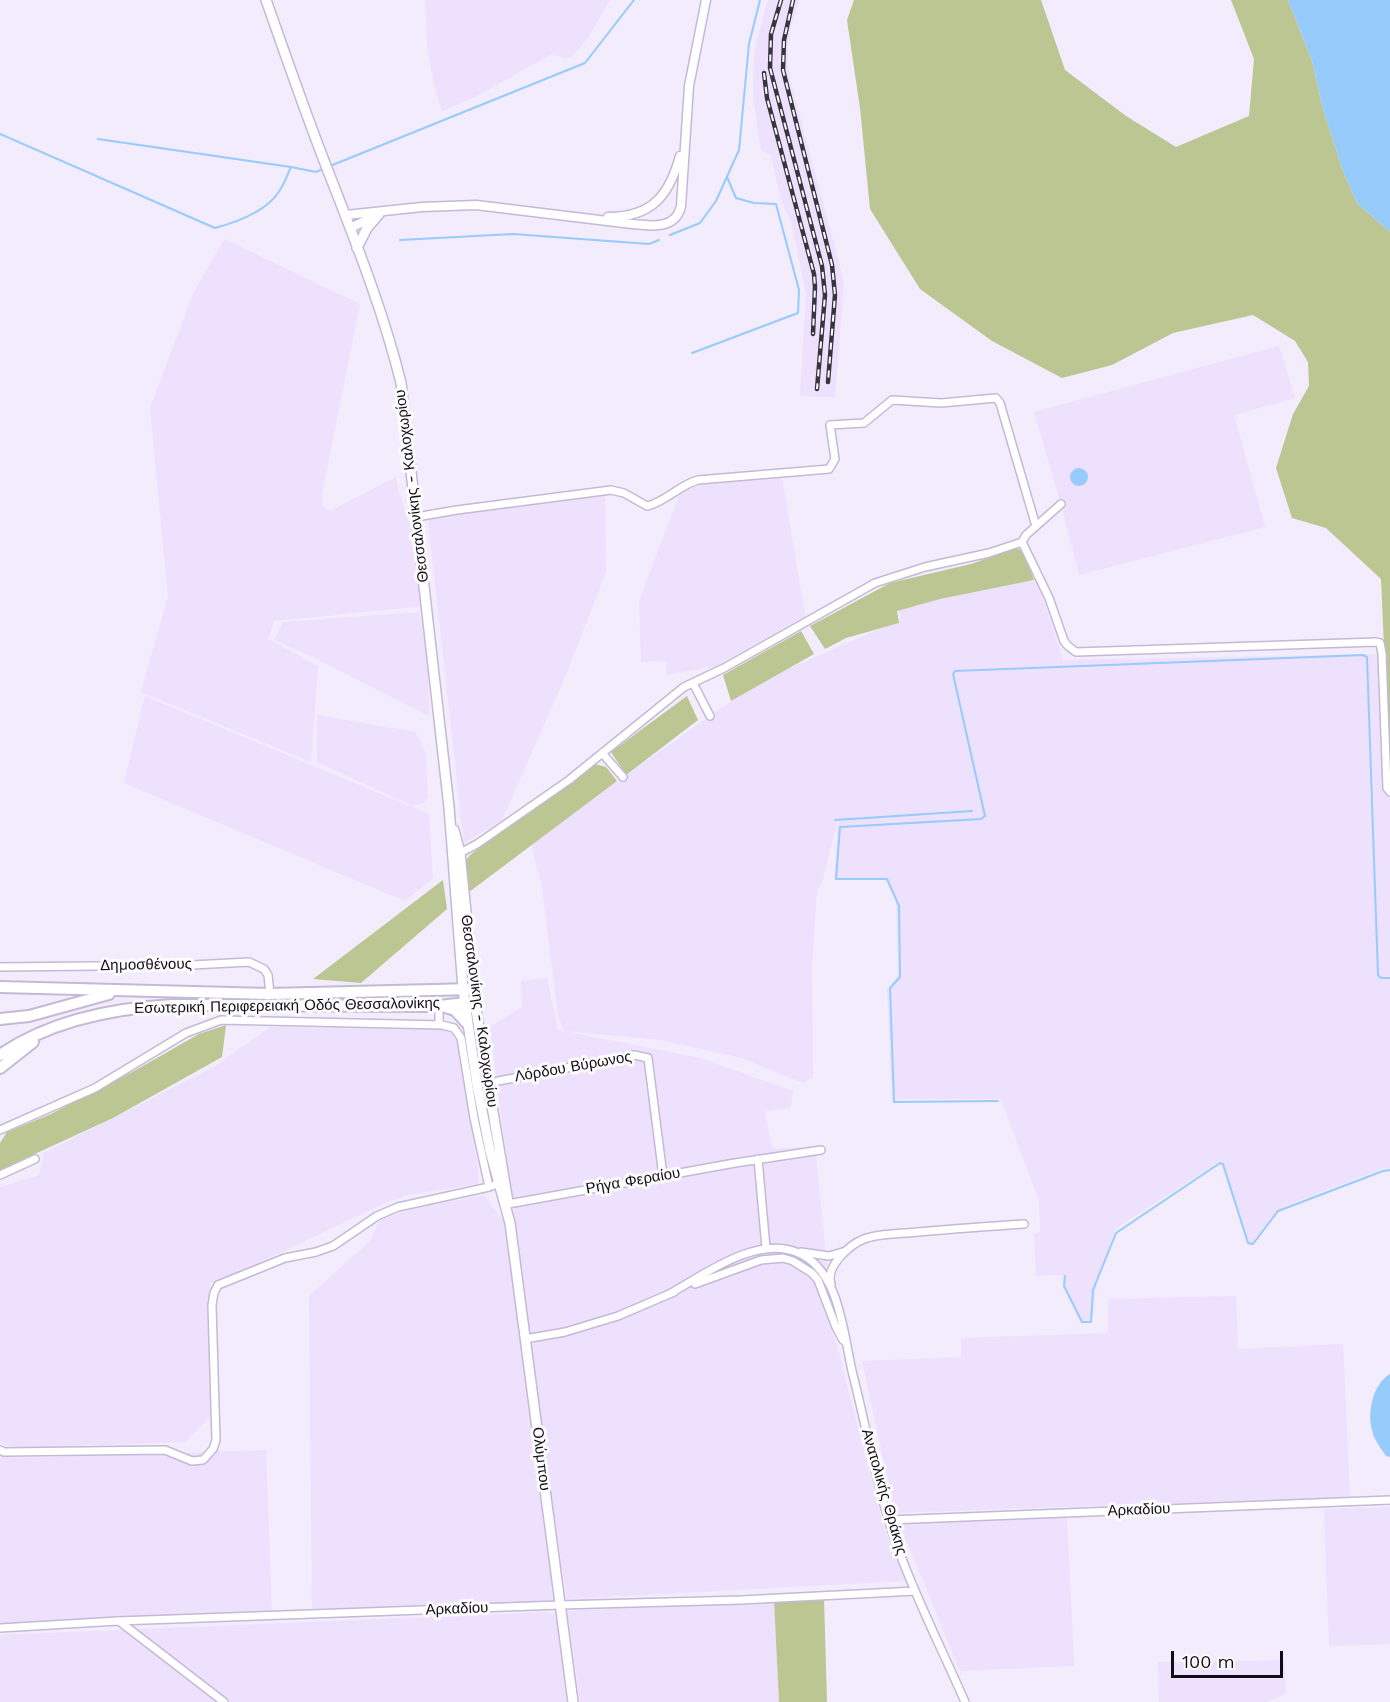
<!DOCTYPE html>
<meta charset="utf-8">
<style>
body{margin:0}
#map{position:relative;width:1390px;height:1702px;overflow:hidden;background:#f2ecfd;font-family:"Work Sans",sans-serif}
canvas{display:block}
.scale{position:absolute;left:1171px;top:1651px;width:112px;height:27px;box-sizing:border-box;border:3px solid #110d16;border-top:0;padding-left:8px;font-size:18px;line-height:21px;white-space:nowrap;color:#110d16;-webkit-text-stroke:4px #fcfcfc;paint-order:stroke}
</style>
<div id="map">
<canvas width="1390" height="1702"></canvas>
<div class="scale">100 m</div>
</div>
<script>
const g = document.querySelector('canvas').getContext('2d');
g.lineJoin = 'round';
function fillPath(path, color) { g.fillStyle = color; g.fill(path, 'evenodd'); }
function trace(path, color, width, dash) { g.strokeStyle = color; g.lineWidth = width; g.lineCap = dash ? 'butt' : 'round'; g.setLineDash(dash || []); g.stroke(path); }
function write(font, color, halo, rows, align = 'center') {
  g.font = font + ' "Work Sans",sans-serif'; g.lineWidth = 6; g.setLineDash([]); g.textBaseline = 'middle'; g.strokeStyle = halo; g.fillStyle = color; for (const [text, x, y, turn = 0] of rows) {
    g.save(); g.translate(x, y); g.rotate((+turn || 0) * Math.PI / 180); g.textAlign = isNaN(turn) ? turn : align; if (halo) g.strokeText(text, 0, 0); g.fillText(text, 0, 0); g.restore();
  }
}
const built = new Path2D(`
 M425 0H610L588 37 572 57 564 58 552 54 475 97 442 111 434 86 427 45Z
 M768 0H799L791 27 788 45V62L791 83 844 282 835 397 800 396 806 294 791 221 781 201 771 155 761 150 753 97 754 51Z
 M224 239 360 304 322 494 323 506 330 511 396 477 398 489 407 518 415 533 425 606 274 621 268 639 318 666 311 762 141 692 168 597 150 408 193 294Z
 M1279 346 1295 398 1234 415 1265 527 1079 575 1061 504 1034 412Z
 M782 478 805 616 716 666 666 675V661L641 662 639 601 682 488 693 485Z
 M605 489 606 572 565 677 502 820 464 843 428 520Z
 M1037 580 1063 660 1382 654 1390 760V1168H1384L1282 1207 1249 1247 1220 1161 1115 1229 1096 1287 1092 1320 1080 1321 1063 1281 1062 1275 1036 1276 1034 1233 1040 1232 1039 1201 1001 1099H892L887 990 898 975 896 901 885 879 834 878 838 819 823 878 817 892 812 964 813 1077 803 1083 742 1058 661 1040 564 1031 558 1016 542 887 531 844 558 823 750 688 779 673 900 620 899 603Z
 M419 612 428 663 429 716 315 658 274 640 283 622Z
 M145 696 429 814 433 878 405 901 124 783Z
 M317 715 415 732 425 751 426 757 428 796 424 803 413 806 317 762Z
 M547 978 558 1030 700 1058 793 1091 790 1108 764 1111 773 1149 815 1146 834 1335 883 1524 905 1581 567 1599 525 1339 519 1255 490 1027 522 1007 521 981Z
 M270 1027 448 1029 457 1041 478 1166V1184L407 1195 381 1205 218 1282 210 1283 213 1414 185 1442 15 1448 0 1443V1187L39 1175 44 1153 214 1067Z
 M484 1195 505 1223 556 1601 554 1603 312 1613 309 1296 370 1241 380 1220 412 1209Z
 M1236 1296 1238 1349 1343 1344 1350 1497 895 1513 862 1361 961 1357V1338L1108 1333V1299Z
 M266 1450 272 1613 0 1626V1455L7 1457 23 1458Z
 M1390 1507V1644L1329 1646 1324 1509Z
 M1067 1517 1074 1666 960 1671 899 1523Z
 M774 1601 779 1702H580L567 1611Z
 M547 1612 558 1615 571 1702H0V1635Z
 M1284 1660 1286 1693 1267 1702H1159L1158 1662Z`);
const green = new Path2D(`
 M854 0H1041L1065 70 1126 116 1176 147 1249 116 1254 59 1231 0H1288L1312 61 1323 109 1343 171 1357 203 1390 232V782L1381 579 1326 528 1292 518 1276 468 1293 414 1309 386 1308 362 1295 341 1253 315 1173 333 1112 365 1062 378 992 341 920 289 870 209 860 108 847 20Z
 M1016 548 1023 551 1034 580 940 599 897 611 899 623 846 638 825 649 810 626 890 583 971 564Z
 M801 631 814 654 731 701 723 675Z
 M687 696 698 720 626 775 611 752Z
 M594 764 606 767 617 781 469 892 463 864 470 855Z
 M443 880 447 909 361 983 313 979Z
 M226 1025 222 1057 113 1118 0 1170V1143L7 1132 51 1114 134 1071 199 1034Z
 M824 1598 827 1702H779L774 1601Z`);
const water = new Path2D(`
 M1288 0H1390V232L1357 203 1343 171 1323 109 1312 61Z
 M1070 477a9 9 0 1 1 18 0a9 9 0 1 1-18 0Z
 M1390 1374V1457L1386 1456C1381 1448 1374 1440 1372 1430 1367 1412 1373 1384 1390 1374Z`);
const stream = new Path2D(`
 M0 134 215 228C237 222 265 212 278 193 284 185 287 175 291 167L316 172 325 168
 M98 139 291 167
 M330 166 585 63 634 0
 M670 235 700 223 716 201 739 150 749 44 760 0
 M400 240 513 234 649 244 659 240
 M692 353 798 313 799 290 776 204 754 203 736 198 727 177
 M835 820 972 811
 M998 1101 894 1102 890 988 900 977 899 906 887 879H836L840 827 981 819 985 816 953 674 955 671 1363 655 1367 657 1378 975 1381 978H1390
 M1065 1276 1064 1286 1082 1322H1091L1093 1290 1116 1233 1220 1163 1223 1164 1248 1243 1253 1244 1278 1211 1383 1171 1390 1170`);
const minor = new Path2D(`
 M416 517 457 510 611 490 624 493 647 506C666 502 679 485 698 480L829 469 835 459 830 425 864 423 892 400 941 403 996 398 1000 403 1036 526
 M1022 542 1049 598 1064 641 1068 646 1076 652 1376 642 1380 643 1382 654 1387 788 1390 792
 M693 683 710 716
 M602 753 623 777
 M460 853 477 844 569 780 684 687 724 668 875 583 925 567 989 553 1022 542 1026 535 1061 504
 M0 967 192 965 249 962 264 969 268 975 270 994
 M439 1006V1024
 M488 1083 634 1055 648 1058 663 1176
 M0 1130 95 1088 186 1033 221 1020 442 1025 454 1028 461 1038 474 1118 489 1187 503 1182
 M758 1159 766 1248
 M0 1175 35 1159
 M508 1204 735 1163 821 1150
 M801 1252 829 1256 846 1251
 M695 1284 761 1260 783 1258 793 1261 812 1273 818 1280 836 1327 843 1340
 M831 1284C825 1267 849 1245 864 1239 880 1233 901 1234 918 1232 954 1229 989 1226 1024 1224
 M671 1293C705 1274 756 1236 796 1252 841 1269 843 1335 853 1375 867 1430 877 1489 896 1543 915 1597 942 1649 965 1702
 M525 1339 565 1332 618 1316 674 1292
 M0 1450 4 1452 165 1450 192 1461 203 1460 213 1449 216 1440 212 1305 214 1293 218 1285 285 1258 316 1252 333 1246 377 1216 398 1207 489 1187
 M889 1520 1390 1500
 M119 1621 224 1702
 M0 1628 118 1621 560 1605 741 1600 915 1591`);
const tertiary = new Path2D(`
 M346 215 422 207 476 205 632 224C651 226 676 230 681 206L689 86 706 0
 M608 217C652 217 669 196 680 156
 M350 228 378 215`);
const secondary = new Path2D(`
 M266 0C287 59 307 118 330 176 356 243 384 313 401 383L449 807 463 989 477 1085 490 1151 510 1223 573 1702
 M357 248 367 228 379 214
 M454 830 460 853 476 1010 508 1202`);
const trunk = new Path2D(`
 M0 987 270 994 473 989
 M445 1007 455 1010 467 1023
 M0 1019 29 1016 109 994
 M0 1055C51 1020 113 1008 173 1005L439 1006 475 1002
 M0 1068 33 1042`);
const rail = new Path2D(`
 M781 0 771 34 770 68 822 266 825 295 817 389
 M793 0 784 40 783 70 832 265 835 295 828 382
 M764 73 767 98 814 274 815 287 813 334`);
const streetNames = [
 ["Θεσσαλονίκης - Καλοχωρίου",412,486,-97],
 ["Δημοσθένους",146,965,-1],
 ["Εσωτερική Περιφερειακή Οδός Θεσσαλονίκης",287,1006,-1],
 ["Θεσσαλονίκης - Καλοχωρίου",479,1011,82],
 ["Λόρδου Βύρωνος",573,1067,-10],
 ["Ρήγα Φεραίου",633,1181,-10],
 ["Ολύμπου",541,1459,83],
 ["Ανατολικής Θράκης",884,1492,74],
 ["Αρκαδίου",1139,1510,-2],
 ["Αρκαδίου",457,1609,-2]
];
fillPath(built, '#ede1fe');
fillPath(green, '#bcc692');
fillPath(water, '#96cbfb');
trace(stream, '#96cbfb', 2);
trace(minor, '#c4b9d6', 10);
trace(tertiary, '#c4b9d6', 11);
trace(secondary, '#c4b9d6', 12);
trace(trunk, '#c4b9d6', 14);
trace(minor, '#fff', 7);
trace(tertiary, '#fff', 8);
trace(secondary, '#fff', 9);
trace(trunk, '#fff', 10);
trace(rail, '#393540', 4.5);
trace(rail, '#fcfcfc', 2, [7]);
write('15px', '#110d16', '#fcfcfc', streetNames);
</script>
